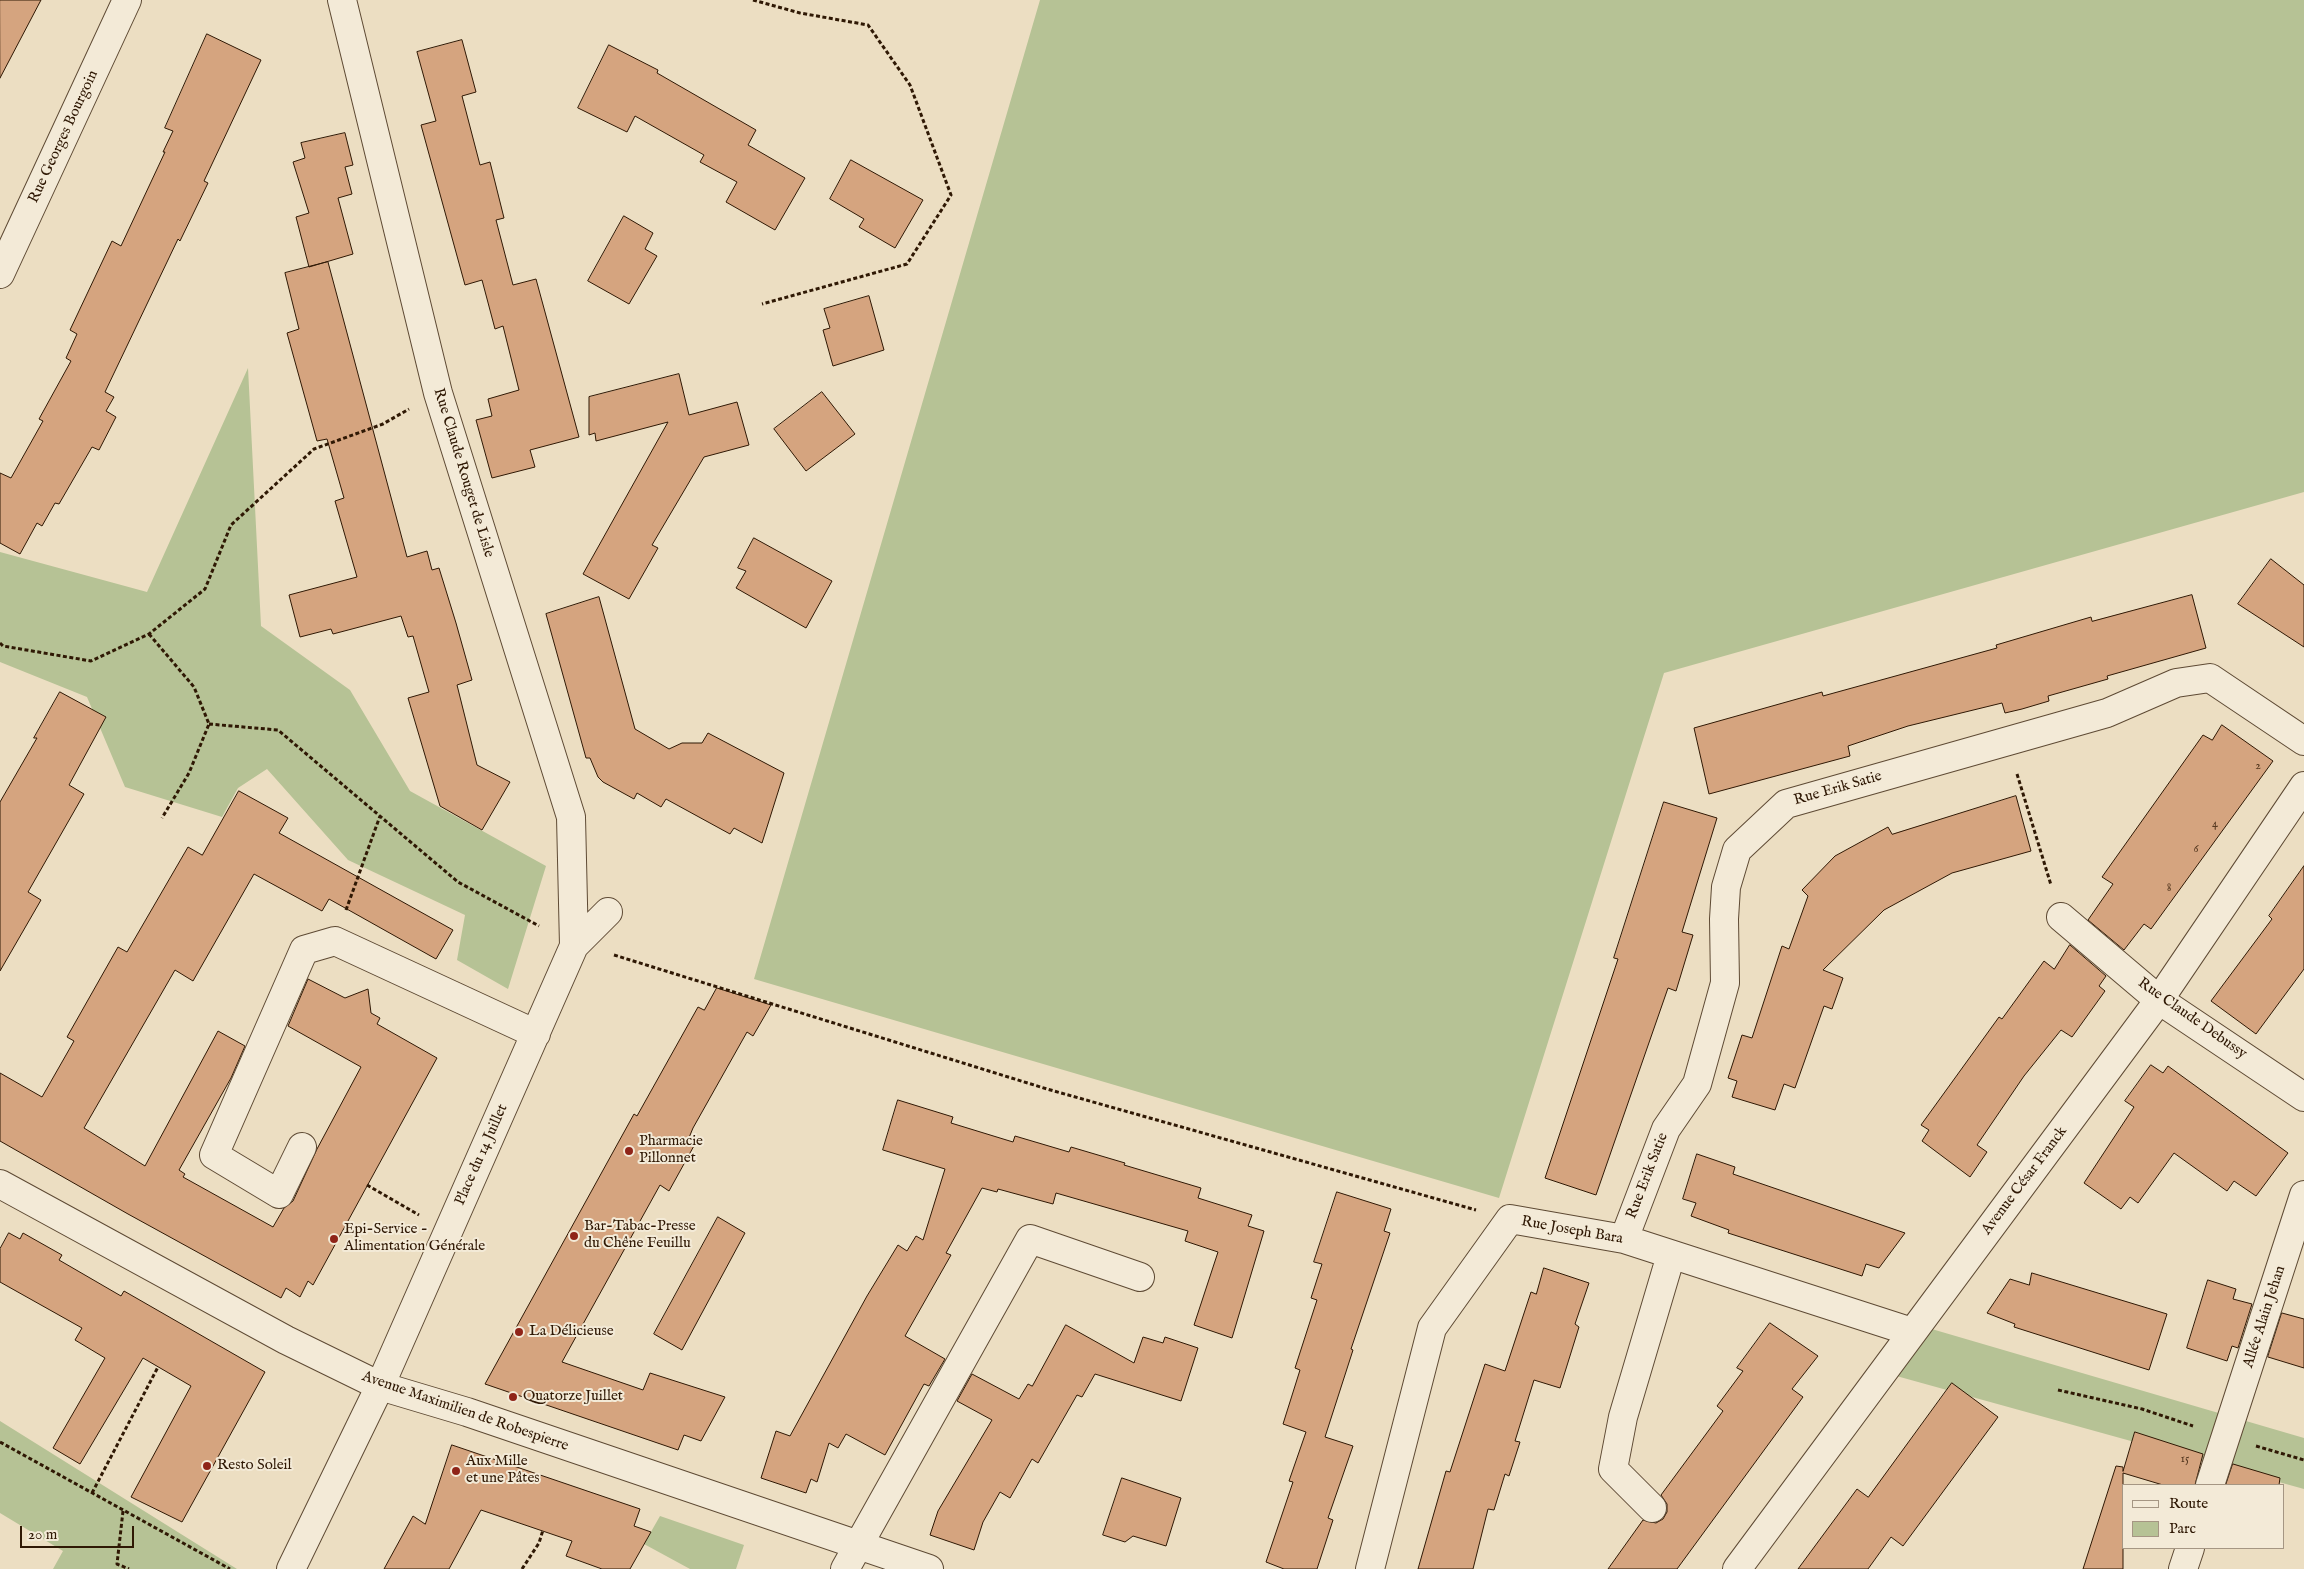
<!DOCTYPE html>
<meta charset="utf-8">
<style>
body{margin:0}
#map{position:relative;width:2304px;height:1569px;overflow:hidden;background:#ecdec2;font-family:"IM FELL English",serif}
canvas{display:block}
.legend{position:absolute;left:2122px;top:1484px;width:162px;height:65px;box-sizing:border-box;background:#f3ead7;border:1px solid #a59683;margin:0;padding:6px 9px;list-style:none;font-size:15px;color:#2f1804}
.legend li{display:flex;align-items:center;gap:10px;height:25px}
.legend b{width:25px;border:1px solid #a59683}
.scale{position:absolute;left:20px;top:1526px;width:114px;height:22px;box-sizing:border-box;border:2px solid #2f1804;border-top:0;padding-left:6px;font-size:15px;line-height:18px;white-space:nowrap;color:#2f1804;-webkit-text-stroke:4px #f3ead7;paint-order:stroke}
</style>
<div id="map">
<canvas width="2304" height="1569"></canvas>
<ul class="legend">
<li><b style="height:6px;background:#f3ead7"></b>Route</li>
<li><b style="height:14px;background:#b6c295"></b>Parc</li>
</ul>
<div class="scale">20 m</div>
</div>
<script>
const g = document.querySelector('canvas').getContext('2d');
g.lineJoin = 'round';
function fillPath(path, color) { g.fillStyle = color; g.fill(path, 'evenodd'); }
function trace(path, color, width, dash) { g.strokeStyle = color; g.lineWidth = width; g.lineCap = dash ? 'butt' : 'round'; g.setLineDash(dash || []); g.stroke(path); }
function write(font, color, halo, rows, align = 'center') {
  g.font = font + ' "IM FELL English",serif'; g.lineWidth = 4; g.setLineDash([]); g.textBaseline = 'middle'; g.strokeStyle = halo; g.fillStyle = color; for (const [text, x, y, turn = 0] of rows) {
    g.save(); g.translate(x, y); g.rotate((+turn || 0) * Math.PI / 180); g.textAlign = isNaN(turn) ? turn : align; if (halo) g.strokeText(text, 0, 0); g.fillText(text, 0, 0); g.restore();
  }
}
const green = new Path2D(`
 M1040 0H2304V492L1664 673 1499 1198 754 979Z
 M248 368 261 626 350 690 410 791 546 866 508 989 457 960 465 915 348 860 267 769 238 788 222 817 125 787 87 697 0 662V552L147 592Z
 M1918 1325 2304 1438V1489L1882 1372Z
 M0 1421 237 1569H53L63 1551 0 1513Z
 M660 1516 744 1545 736 1569H690L644 1544Z`);
const building = new Path2D(`
 M0 0H41L0 78Z
 M207 34 261 60 204 181 208 183 180 241 178 239 105 392 114 397 106 411 116 417 99 450 92 447 59 504 55 503 42 526 37 523 20 554 0 543V473L11 478 43 421 39 419 71 361 66 358 77 334 70 330 112 241 121 246 165 152H163L173 131 165 128Z
 M462 40 476 92 462 96 480 165 490 162 504 218 496 220 513 285 536 279 579 437 530 450 535 467 492 478 476 420 492 416 488 399 519 390 503 326 495 329 482 280 465 285 421 125 436 121 417 52Z
 M609 45 658 70 657 73 756 130 748 145 805 178 775 230 726 202 737 182 700 162 704 155 635 116 627 132 578 108Z
 M345 133 353 165 345 167 352 194 338 198 353 254 309 267 296 217 309 213 293 162 305 158 301 143Z
 M851 160 923 200 895 248 859 227 864 219 830 199Z
 M624 216 653 233 645 249 657 256 629 304 588 281Z
 M328 262 407 557 427 551 432 570 439 568 456 623 472 680 457 685 477 765 510 782 482 830 440 806 408 698 429 692 413 636 408 637 401 616 333 634 331 629 300 637 289 595 357 577 335 501 344 498 327 439 317 441 287 333 299 329 285 273Z
 M869 296 884 350 833 366 823 330 830 328 824 309Z
 M679 374 689 415 737 402 749 445 704 457 652 545 658 548 629 599 583 574 668 422 596 441 595 433 589 435V397Z
 M822 392 855 434 806 471 774 429Z
 M754 538 832 581 806 628 736 588 746 571 738 568Z
 M2271 559 2304 585V647L2238 604Z
 M2192 595 2206 648 2107 676 2108 679 2048 696 2049 701 2022 709 2005 713 2002 703 1908 726 1848 746 1850 756 1709 794 1694 728 1822 692 1823 696 1997 648 1996 645 2091 617 2092 621Z
 M599 597 635 729 669 749 682 743H702L708 733 784 773 762 843 734 828 730 834 666 799 661 807 637 793 634 799 603 782 598 777 590 758H586L546 614Z
 M60 692 106 717 69 785 84 794 28 892 41 900 0 971V802L37 738H34Z
 M2222 725 2273 761 2151 929 2144 924 2124 950 2088 920 2113 884 2102 877 2203 735 2212 740Z
 M239 791 288 818 279 833 453 930 436 959 329 899 322 911 254 874 193 981 175 970 84 1128 145 1166 218 1031 245 1046 231 1078 179 1170 185 1174 183 1177 273 1227 284 1208 293 1201 317 1149 361 1067 288 1026 308 979 345 998 368 989 371 1013 380 1018 377 1024 437 1058 313 1285 308 1281 300 1297 286 1288 281 1298 128 1214 0 1141V1073L42 1097 74 1041 67 1037 118 947 127 952 188 847 202 855Z
 M2016 796 2031 851 1952 873 1884 910 1823 970 1843 978 1832 1009 1824 1006 1795 1088 1784 1084 1775 1110 1732 1097 1737 1081 1728 1078 1742 1035 1752 1038 1782 946 1789 949 1808 896 1802 890 1835 856 1888 827 1892 834Z
 M1664 802 1717 818 1682 932 1693 935 1676 991 1668 988 1596 1195 1545 1178 1618 959 1614 958Z
 M2304 866V969L2256 1034 2211 1001 2272 919 2269 916Z
 M2070 945 2106 976 2099 986 2105 991 2072 1037 2061 1030 2024 1076 1977 1145 1987 1152 1970 1177 1922 1141 1929 1130 1921 1125 1999 1017 2002 1019 2044 961 2054 969Z
 M717 988 771 1005 753 1036 747 1032 693 1128 688 1140 695 1144 669 1191 660 1185 562 1362 643 1390 650 1373 725 1397 701 1441 684 1435 678 1450 485 1384 634 1114 637 1116 698 1007 704 1010Z
 M2151 1065 2163 1073 2168 1066 2288 1153 2256 1196 2234 1181 2227 1191 2174 1153 2138 1203 2130 1197 2121 1209 2084 1183 2134 1107 2125 1101Z
 M898 1100 953 1117 951 1123 1013 1142 1015 1136 1069 1152 1071 1147 1125 1163 1124 1165 1201 1188 1198 1198 1252 1215 1248 1226 1264 1231 1232 1338 1194 1325 1218 1252 1185 1241 1188 1231 1056 1193 1053 1204 998 1189 997 1192 982 1188 946 1253 951 1255 905 1336 945 1359 929 1386 924 1384 885 1455 846 1434 838 1448 829 1443 817 1482 811 1479 806 1493 761 1478 776 1431 790 1436 867 1296 898 1245 907 1251 916 1236 923 1240 945 1169 883 1150Z
 M1697 1154 1735 1167 1733 1174 1905 1233 1879 1268 1866 1264 1862 1276 1728 1233 1729 1230 1691 1216 1696 1203 1683 1199Z
 M1337 1192 1391 1209 1384 1231 1390 1233 1351 1349 1353 1350 1325 1437 1353 1446 1328 1518 1333 1520 1317 1569H1284L1266 1562 1293 1482 1289 1481 1306 1432 1283 1424 1300 1370 1295 1368 1317 1300 1311 1298 1322 1264 1314 1262Z
 M718 1217 745 1233 682 1350 654 1334Z
 M9 1233 20 1239 23 1233 62 1255 59 1260 121 1296 124 1291 265 1372 182 1522 131 1497 191 1386 143 1358 80 1464 53 1448 105 1358 75 1340 82 1328 0 1282V1249Z
 M1544 1268 1589 1283 1575 1324 1579 1327 1560 1388 1534 1380 1515 1441 1520 1442 1509 1476 1505 1474 1494 1510 1488 1509 1473 1569H1418L1446 1471 1450 1472 1485 1364 1505 1371 1531 1292 1536 1294Z
 M2032 1273 2167 1314 2149 1370 2014 1327 2015 1324 1987 1313 2010 1279 2029 1285Z
 M2208 1280 2236 1289 2233 1299 2252 1304 2238 1348 2232 1346 2227 1361 2187 1348Z
 M2282 1313 2304 1319V1368L2268 1357Z
 M1770 1323 1818 1356 1792 1389 1803 1397 1677 1569H1608L1643 1520 1656 1523 1663 1519 1667 1512V1504L1661 1495 1723 1411 1717 1406 1743 1371 1737 1368Z
 M1066 1325 1134 1363 1143 1337 1163 1343 1165 1337 1198 1348 1181 1401 1095 1374 1082 1397 1077 1395 1038 1463 1032 1459 1010 1498 1000 1492 983 1522 974 1550 930 1535 938 1511 992 1420 957 1401 972 1374 1019 1399 1028 1384 1032 1386Z
 M1952 1383 1998 1417 1903 1546 1891 1537 1868 1569H1798L1857 1489 1868 1497Z
 M2135 1432 2203 1454 2195 1485H2163L2123 1473V1569H2083L2116 1466 2123 1467V1471Z
 M452 1445 640 1509 634 1526 651 1532 630 1569H602L566 1556 572 1541 481 1510 449 1569H384L413 1516 425 1524Z
 M2233 1464 2280 1478 2279 1485H2226Z
 M1122 1478 1181 1498 1166 1546 1133 1536 1125 1542 1103 1535Z`);
const path = new Path2D(`
 M753 0 800 13 868 25 910 85 951 195 907 264 762 304
 M149 634 194 687 209 724 189 773 162 818
 M0 643 3 646 91 661 149 634 205 589 231 525 314 449 383 424 409 409
 M209 724 278 730 458 882 539 926
 M2017 774 2051 885
 M346 910 380 816
 M614 955 1047 1089 1476 1210
 M367 1185 419 1215
 M2058 1390 2142 1409 2193 1426
 M0 1442 230 1569
 M2256 1446 2304 1460
 M92 1493 158 1367
 M123 1511 117 1564 129 1569
 M522 1569 539 1543 543 1530`);
const minor = new Path2D(`
 M342 0 438 393 571 817 574 946
 M0 274 127 0
 M2061 917 2159 1000 2304 1097
 M302 1147 279 1194 214 1155 304 950 335 941 536 1034
 M1624 1239 1666 1129 1697 1084 1725 983 1724 919 1726 887 1737 850 1786 804 2107 713 2176 683 2210 678 2304 741
 M2210 1485 2304 1195
 M1652 1508 1613 1469 1623 1417 1671 1255
 M291 1569 380 1386 574 946 608 912
 M845 1569 1030 1239 1140 1277
 M1370 1569 1432 1328 1510 1219 1624 1239 1912 1332
 M2183 1569 2190 1548`);
const tertiary = new Path2D(`
 M0 1184 286 1340 380 1386 467 1412 929 1569
 M1737 1569 2159 1000 2304 786`);
const markers = [
 [629,1151,5,"#8f2418"],
 [574,1236,5,"#8f2418"],
 [334,1239,5,"#8f2418"],
 [519,1332,5,"#8f2418"],
 [513,1397,5,"#8f2418"],
 [207,1466,5,"#8f2418"],
 [456,1471,5,"#8f2418"]
];
const numberNames = [
 ["2",2258,767],
 ["4",2215,825],
 ["6",2196,850],
 ["8",2169,889],
 ["15",2185,1460]
];
const streetNames = [
 ["Rue Georges Bourgoin",64,137,-65],
 ["Rue Claude Rouget de Lisle",463,473,73],
 ["Rue Erik Satie",1838,789,-16],
 ["Rue Claude Debussy",2192,1019,35],
 ["Place du 14 Juillet",482,1155,-66],
 ["Rue Erik Satie",1648,1176,-69],
 ["Avenue César Franck",2025,1181,-53],
 ["Rue Joseph Bara",1572,1231,10],
 ["Allée Alain Jehan",2265,1317,-72],
 ["Avenue Maximilien de Robespierre",465,1412,19]
];
const poiNames = [
 ["Pharmacie",639,1142],
 ["Pillonnet",639,1159],
 ["Bar-Tabac-Presse",584,1227],
 ["du Chêne Feuillu",584,1244],
 ["Epi-Service -",344,1230],
 ["Alimentation Générale",344,1247],
 ["La Délicieuse",529,1332],
 ["Quatorze Juillet",523,1397],
 ["Aux Mille",466,1462],
 ["et une Pâtes",466,1479],
 ["Resto Soleil",217,1466]
];
fillPath(green, '#b6c295');
fillPath(building, '#d5a47f');
trace(building, '#2f1804', 1);
trace(minor, '#5e4a34', 30);
trace(tertiary, '#5e4a34', 30);
trace(path, '#2f1804', 3, [4, 2.5]);
trace(minor, '#f3ead7', 28);
trace(tertiary, '#f3ead7', 28);
for (const [x, y, r, color] of markers) { const dot = new Path2D(); dot.arc(x, y, r, 0, 2 * Math.PI); g.fillStyle = color; g.fill(dot); trace(dot, '#f3ead7', 2); }
write('12px', '#583b23', null, numberNames);
write('15px', '#2f1804', '#f3ead7', streetNames);
write('15px', '#2f1804', '#f3ead7', poiNames, 'left');
</script>
